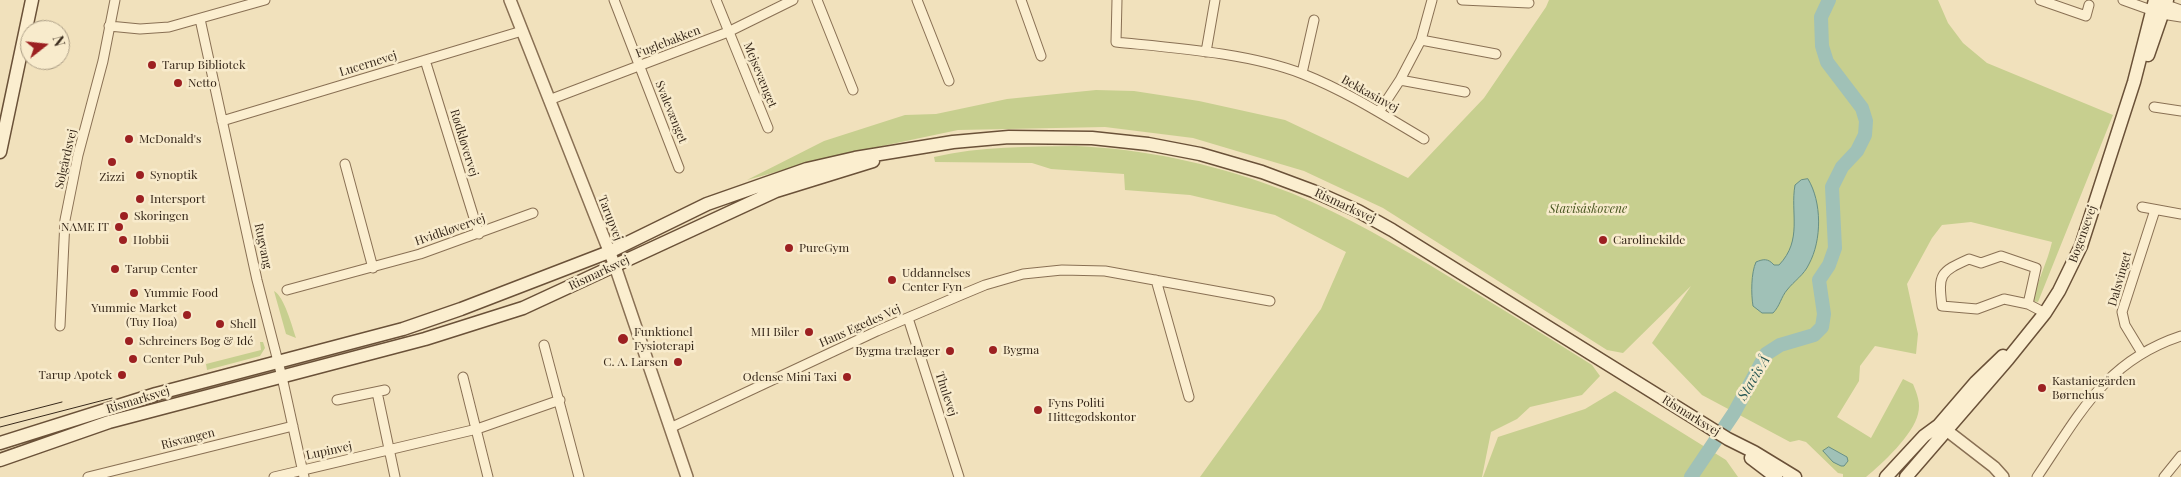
<!DOCTYPE html>
<meta charset="utf-8">
<style>
body{margin:0}
#map{position:relative;width:2181px;height:477px;overflow:hidden;background:#f1e1bc;font-family:"Playfair Display",serif}
canvas{display:block}
.north{position:absolute;left:20px;top:20px;width:50px;height:50px;box-sizing:border-box;background:#f8ebcc;border:1px solid #ab9d85;border-radius:50%;rotate:74deg;font-size:14px;font-weight:700;line-height:20px;text-align:center;color:#37281a}
.north::after{content:'';display:block;margin:auto;width:18px;height:22px;background:#9c2021;clip-path:polygon(50% 0,100% 100%,50% 72%,0 100%)}
</style>
<div id="map">
<canvas width="2181" height="477"></canvas>
<div class="north">N</div>
</div>
<script>
const g = document.querySelector('canvas').getContext('2d');
g.lineJoin = 'round';
function fillPath(path, color) { g.fillStyle = color; g.fill(path, 'evenodd'); }
function trace(path, color, width, dash) { g.strokeStyle = color; g.lineWidth = width; g.lineCap = dash ? 'butt' : 'round'; g.setLineDash(dash || []); g.stroke(path); }
function write(font, color, halo, rows, align = 'center') {
  g.font = font + ' "Playfair Display",serif'; g.lineWidth = 5; g.setLineDash([]); g.textBaseline = 'middle'; g.strokeStyle = halo; g.fillStyle = color; for (const [text, x, y, turn = 0] of rows) {
    g.save(); g.translate(x, y); g.rotate((+turn || 0) * Math.PI / 180); g.textAlign = isNaN(turn) ? turn : align; if (halo) g.strokeText(text, 0, 0); g.fillText(text, 0, 0); g.restore();
  }
}
const green = new Path2D(`
 M1549 0H1938L1948 23 1963 43 1987 63 2113 115 2038 302 2032 301C2038 280 2047 263 2052 242L1971 222 1942 225 1932 238 1907 284 1918 334 1916 354 1875 346 1860 366 1859 381 1837 417 1871 438 1903 379 1913 384C1917 394 1921 403 1918 414 1913 435 1883 463 1866 477H1843V474L1838 473 1806 442 1799 440 1790 442 1702 395 1652 343 1691 286 1623 353 1607 350 1383 208 1304 171 1193 138 1105 127 958 130 830 157 747 180 824 141 905 115 936 114 1007 99 1096 90 1134 91 1199 101 1285 120 1408 178 1484 98 1546 7Z
 M1076 146C1143 149 1210 163 1272 186 1327 205 1378 235 1428 264 1483 297 1538 331 1592 365L1600 376 1582 395 1530 407 1517 419 1491 432 1482 477H1200L1321 309 1346 252 1275 215 1190 195 1125 190 1124 174 1051 169 1032 163 935 162 934 157C980 146 1029 147 1076 146Z
 M274 291C284 296 292 326 296 338L286 334Z
 M260 342H263L265 348 260 356 207 370 206 364 261 350Z
 M1615 391 1726 460 1738 477H1483L1498 437 1585 409Z`);
const water = new Path2D(`
 M1808 179C1822 202 1822 240 1809 264 1804 275 1794 281 1787 290 1781 297 1780 306 1773 313H1762L1753 306C1751 294 1751 273 1756 262 1763 259 1768 258 1774 265H1779C1803 240 1790 213 1795 185L1801 180Z
 M1829 447 1847 457 1848 461 1844 466H1841L1833 462 1823 451Z`);
const river = new Path2D(`
 M1691 477 1734 413 1766 354 1780 345 1814 335 1822 327 1824 314 1819 280 1829 265 1835 248 1832 187 1842 167 1857 151 1865 135 1866 121 1862 108 1827 62 1822 46 1821 17 1829 0`);
const minor = new Path2D(`
 M614 0 679 168
 M716 0 768 128
 M817 0 853 90
 M917 0 949 81
 M1021 0 1041 56
 M1117 0 1116 42C1175 48 1249 53 1303 74 1346 91 1385 116 1424 139
 M1462 0 1529 3
 M2040 0 2086 16 2089 5
 M2123 0 2162 14 2181 17
 M2161 3 2181 10
 M200 19 257 280 282 377 304 477
 M109 26 140 29 169 27 265 0
 M1421 40 1496 54
 M1206 52 1215 0
 M425 60 479 234
 M1302 73 1314 20
 M1400 80 1465 92
 M549 100 728 32 793 0
 M2154 107 2181 111
 M1379 112 1400 80 1421 40 1432 0
 M222 121 522 31
 M345 164 373 268
 M2142 207 2181 214
 M1156 280 1189 397
 M287 290 420 254 533 213
 M2028 304 2036 268 2001 256 1981 263 1969 259C1940 272 1938 274 1942 306L1977 309 2004 299 2028 304 2045 313
 M908 318 959 477
 M60 326 65 220 78 155 103 61 115 0
 M544 345 579 477
 M2142 353 2125 325 2122 312 2155 210
 M463 377 488 477
 M377 392 395 477
 M337 400 385 390
 M670 428 877 331 961 295 985 285 1023 274 1062 270 1105 271 1270 301
 M88 477 293 426
 M274 477 477 429 560 400
 M2037 477C2079 415 2105 361 2181 336
 M2164 477 2181 456`);
const tertiary = new Path2D(`
 M510 0 615 266 687 477
 M1941 426 1994 467 2003 477`);
const secondary = new Path2D(`
 M2148 55 2167 0
 M0 152 32 0
 M0 443 156 394 403 329 461 309 609 252 707 204 807 169 855 158 953 142 1009 137 1092 138 1148 144 1200 154 1262 172 1313 191 1358 211 1392 230 1728 439 1754 452 1795 477
 M1751 458 1776 477
 M0 460 109 422 425 339 523 308 776 191 873 161
 M1886 477 1924 436 1939 425 1976 382 2003 356
 M1906 477 2008 359 2045 313 2059 291 2081 246 2134 82 2155 0`);
const tram = new Path2D(`
 M0 418 62 402
 M0 427 112 398`);
const markers = [
 [152,65,5,"#9c2021"],
 [178,83,5,"#9c2021"],
 [129,139,5,"#9c2021"],
 [112,162,5,"#9c2021"],
 [140,175,5,"#9c2021"],
 [140,199,5,"#9c2021"],
 [124,216,5,"#9c2021"],
 [119,227,5,"#9c2021"],
 [123,240,5,"#9c2021"],
 [1603,240,5,"#9c2021"],
 [789,248,5,"#9c2021"],
 [115,269,5,"#9c2021"],
 [892,280,5,"#9c2021"],
 [134,293,5,"#9c2021"],
 [187,315,5,"#9c2021"],
 [220,324,5,"#9c2021"],
 [809,332,5,"#9c2021"],
 [623,339,6,"#9c2021"],
 [129,341,5,"#9c2021"],
 [993,350,5,"#9c2021"],
 [950,351,5,"#9c2021"],
 [133,359,5,"#9c2021"],
 [678,362,5,"#9c2021"],
 [122,375,5,"#9c2021"],
 [847,377,5,"#9c2021"],
 [2042,388,5,"#9c2021"],
 [1038,410,5,"#9c2021"]
];
const streetNames = [
 ["Fuglebakken",668,42,-21],
 ["Lucernevej",368,64,-17],
 ["Mejsevænget",760,75,68],
 ["Bekkasinvej",1370,94,29],
 ["Svalevænget",671,112,68],
 ["Rødkløvervej",464,143,73],
 ["Solgårdsvej",66,159,-77],
 ["Rismarksvej",1345,206,25],
 ["Tarupvej",610,218,69],
 ["Hvidkløvervej",450,230,-19],
 ["Bogensevej",2083,234,-70],
 ["Rugvang",263,246,78],
 ["Rismarksvej",599,273,-25],
 ["Dalsvinget",2120,279,-74],
 ["Hans Egedes Vej",860,326,-24],
 ["Thulevej",946,394,72],
 ["Rismarksvej",138,400,-17],
 ["Rismarksvej",1691,416,32],
 ["Risvangen",188,439,-14],
 ["Lupinvej",329,451,-12]
];
const poiNames = [
 ["Tarup Bibliotek",162,65],
 ["Netto",188,83],
 ["McDonald's",139,139],
 ["Synoptik",150,175],
 ["Zizzi",112,177,"center"],
 ["Intersport",150,199],
 ["Skoringen",134,216],
 ["NAME IT",109,227,"right"],
 ["Hobbii",133,240],
 ["Carolinekilde",1613,240],
 ["PureGym",799,248],
 ["Tarup Center",125,269],
 ["Uddannelses",902,273],
 ["Center Fyn",902,287],
 ["Yummie Food",144,293],
 ["Yummie Market",177,308,"right"],
 ["(Tuy Hoa)",177,322,"right"],
 ["Shell",230,324],
 ["Funktionel",634,332],
 ["Fysioterapi",634,346],
 ["MH Biler",799,332,"right"],
 ["Schreiners Bog & Idé",139,341],
 ["Bygma",1003,350],
 ["Bygma trælager",940,351,"right"],
 ["Center Pub",143,359],
 ["C. A. Larsen",668,362,"right"],
 ["Tarup Apotek",112,375,"right"],
 ["Odense Mini Taxi",837,377,"right"],
 ["Kastaniegården",2052,381],
 ["Børnehus",2052,395],
 ["Fyns Politi",1048,403],
 ["Hittegodskontor",1048,417]
];
const parkNames = [
 ["Stavisåskovene",1588,209]
];
const waterNames = [
 ["Stavis Å",1754,378,-59]
];
fillPath(green, '#c7cf8f');
fillPath(water, '#a0c1b7');
trace(water, '#678f85', 1);
trace(river, '#a0c1b7', 14);
trace(minor, '#897054', 11);
trace(tertiary, '#897054', 14);
trace(secondary, '#6a5138', 15);
trace(minor, '#fbeecf', 9);
trace(tertiary, '#fbeecf', 11);
trace(secondary, '#fbeecf', 12);
trace(tram, '#37281a', 1);
for (const [x, y, r, color] of markers) { const dot = new Path2D(); dot.arc(x, y, r, 0, 2 * Math.PI); g.fillStyle = color; g.fill(dot); trace(dot, '#f8ebcc', 2); }
write('12px', '#37281a', '#f8ebcc', streetNames);
write('12px', '#37281a', '#f8ebcc', poiNames, 'left');
write('italic 12px', '#47551f', '#f8ebcc', parkNames);
write('italic 14px', '#285855', '#f8ebcc', waterNames);
</script>
